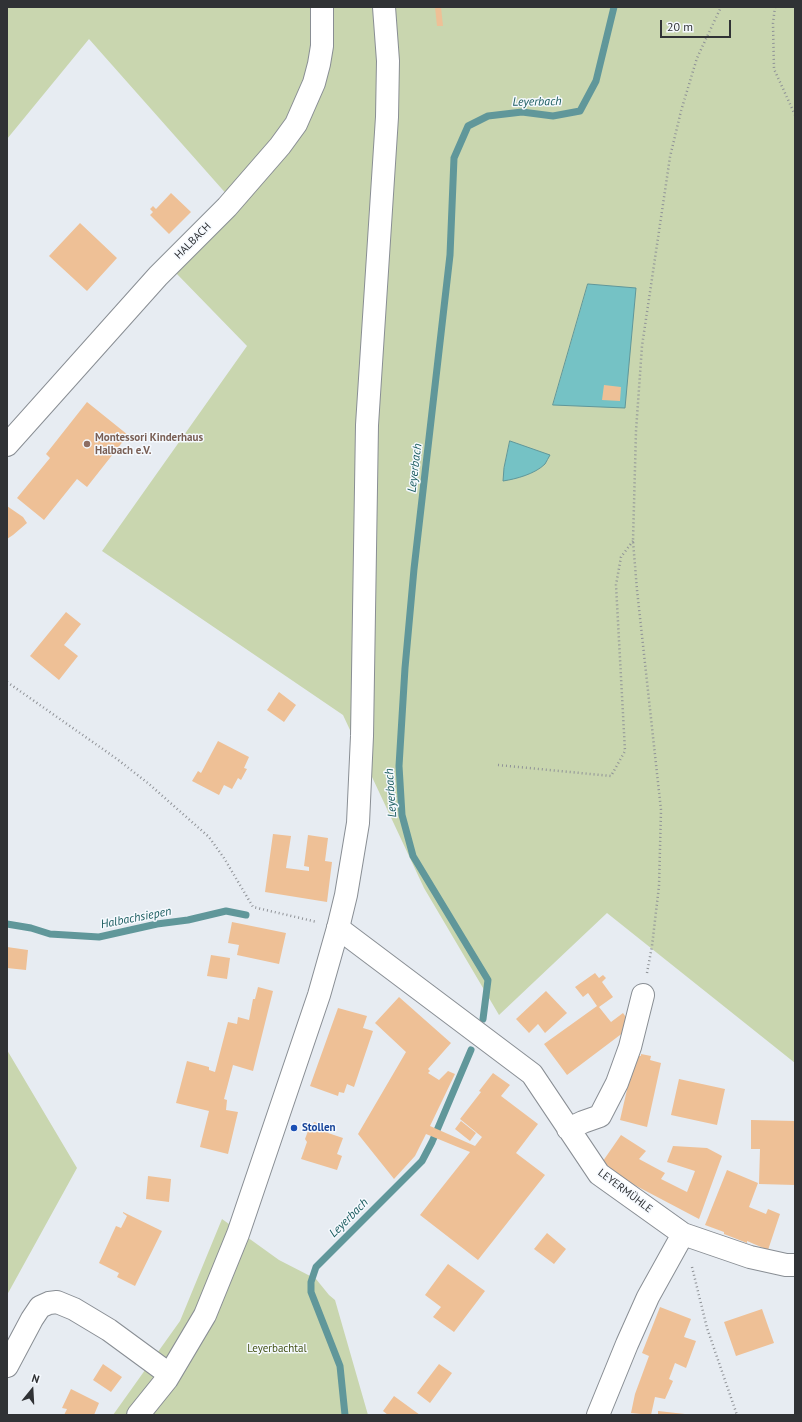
<!DOCTYPE html>
<meta charset="utf-8">
<style>
body{margin:0}
#map{position:relative;width:802px;height:1422px;overflow:hidden;background:#e7ecf2;font-family:"PT Sans",sans-serif}
canvas{display:block}
.frame{position:absolute;inset:0;border:8px solid #303235;pointer-events:none}
.north{position:absolute;left:12px;top:1370px;width:40px;height:40px;-webkit-text-stroke:3px #f5f9fe;paint-order:stroke;rotate:18deg;font-size:11px;font-weight:700;line-height:16px;text-align:center;color:#303235}
.north::after{content:'';display:block;margin:auto;width:14px;height:18px;background:#303235;clip-path:polygon(50% 0,100% 100%,50% 72%,0 100%)}
.scale{position:absolute;left:660px;top:20px;width:71px;height:18px;box-sizing:border-box;border:2px solid #303235;border-top:0;padding-left:5px;font-size:12px;line-height:14px;white-space:nowrap;color:#303235;-webkit-text-stroke:3px #f5f9fe;paint-order:stroke}
</style>
<div id="map">
<canvas width="802" height="1422"></canvas>
<div class="frame"></div>
<div class="north">N</div>
<div class="scale">20 m</div>
</div>
<script>
const g = document.querySelector('canvas').getContext('2d');
g.lineJoin = 'round';
function fillPath(path, color) { g.fillStyle = color; g.fill(path, 'evenodd'); }
function trace(path, color, width, dash) { g.strokeStyle = color; g.lineWidth = width; g.lineCap = dash ? 'butt' : 'round'; g.setLineDash(dash || []); g.stroke(path); }
function write(font, color, halo, rows, align = 'center') {
  g.font = font + ' "PT Sans",sans-serif'; g.lineWidth = 3; g.setLineDash([]); g.textBaseline = 'middle'; g.strokeStyle = halo; g.fillStyle = color; for (const [text, x, y, turn = 0] of rows) {
    g.save(); g.translate(x, y); g.rotate((+turn || 0) * Math.PI / 180); g.textAlign = isNaN(turn) ? turn : align; if (halo) g.strokeText(text, 0, 0); g.fillText(text, 0, 0); g.restore();
  }
}
const green = new Path2D(`
 M7 7H795V1063L607 913 499 1015 424 888 343 715 102 551 247 346 176 273 237 206 89 39 7 139Z
 M7 1050 77 1168 7 1295Z
 M222 1219 279 1260 316 1279 329 1295 335 1300 368 1415H113L180 1321Z`);
const water = new Path2D(`
 M588 284 636 288 625 408 553 405Z
 M510 441 550 455C548 458 547 461 545 464 535 474 516 479 503 481L504 468Z`);
const stream = new Path2D(`
 M7 924 31 928 50 934 99 937 157 924 188 920 226 911 246 915
 M483 1019 488 980 413 856 402 815 399 766 405 668 414 569 450 255 454 158 468 126 488 116 522 112 553 116 580 111 596 81 614 7
 M345 1415 340 1366 311 1292V1282L316 1267 422 1161 432 1142 471 1050`);
const building = new Path2D(`
 M435 7H441L443 26H437Z
 M171 193 191 212 169 234 150 215 153 212 150 209 153 206 156 209Z
 M80 223 117 258 87 291 49 256Z
 M604 385 621 387 620 401 602 400Z
 M87 402 128 435 87 487 77 479 44 520 17 498 50 458 46 454Z
 M7 506 23 517 27 523 13 535 7 539Z
 M66 612 81 624 64 645 78 656 59 680 30 656Z
 M279 692 296 705 284 722 267 710Z
 M218 741 249 757 244 768 247 769 241 780 238 778 232 789 224 785 219 795 192 781 198 771 201 773Z
 M273 834 291 836 286 868 309 871V867L304 866 308 835 328 838 325 861 332 862 327 902 265 892Z
 M232 922 286 933 279 964 237 955 239 945 228 943Z
 M7 947 28 950 26 970 7 968Z
 M211 955 230 958 227 979 207 976Z
 M595 973 599 978 603 975 606 978 602 982 613 997 599 1007 611 1022 623 1013 631 1024 623 1030 624 1032 567 1075 544 1044 597 1006 588 993 583 997 575 987Z
 M258 987 273 991 253 1071 233 1065 224 1099 227 1100 226 1110 238 1112 228 1154 200 1147 209 1111 176 1103 187 1061 209 1067V1070L215 1072 228 1022 237 1024 238 1017 249 1020 253 999H255Z
 M546 991 567 1013 545 1033 538 1024 529 1033 516 1019Z
 M399 997 451 1043 428 1069 430 1071 428 1073 439 1080 448 1071 455 1074 430 1126 475 1146 482 1137 460 1119 481 1092 479 1091 493 1073 510 1085 501 1096 538 1124 516 1153 545 1175 478 1260 420 1215 470 1152 426 1134 415 1156 394 1179 358 1134 406 1052 375 1023Z
 M338 1008 367 1016 363 1028 373 1031 354 1087 347 1084 344 1093 339 1092 338 1096 310 1086Z
 M641 1054 651 1056 650 1060 661 1063 647 1127 620 1120 635 1055 641 1056Z
 M679 1079 725 1089 717 1125 671 1115Z
 M751 1120 795 1121V1185L759 1184 760 1149H751Z
 M461 1121 476 1133 470 1141 455 1129Z
 M314 1122 330 1128 328 1133 343 1138 337 1154 342 1156 337 1170 301 1159 307 1142 305 1139 308 1131 311 1130Z
 M621 1135 646 1151 639 1159 665 1173 661 1179 687 1192 695 1171 667 1162 673 1146 707 1148 722 1156 699 1219 625 1180 603 1166V1161Z
 M727 1170 758 1183 749 1207 766 1214 768 1209 780 1214 768 1250 747 1241V1243L724 1234V1232L705 1225Z
 M148 1176 171 1179 169 1202 146 1199Z
 M123 1212 162 1231 135 1286 117 1277 119 1273 99 1263 116 1226 121 1228 127 1216 123 1213Z
 M547 1233 566 1249 554 1264 534 1249Z
 M448 1264 485 1291 454 1332 433 1317 441 1307 425 1295Z
 M660 1307 691 1319 684 1337 696 1341 686 1368 675 1363 669 1379 673 1381 665 1399 655 1397 651 1415 631 1413 635 1394 649 1356 642 1353Z
 M762 1309 774 1343 736 1356 724 1322Z
 M103 1364 122 1377 111 1392 93 1380Z
 M439 1364 452 1373 430 1403 417 1393Z
 M71 1389 99 1403 94 1415H64L67 1409 62 1408Z
 M394 1396 420 1415H388L383 1411Z
 M658 1411 685 1414V1415H658Z`);
const path = new Path2D(`
 M775 7 773 23 774 69 795 115
 M7 682 117 759 149 784 209 837 224 858 253 907 317 922
 M498 765 611 776 625 751 616 585 621 557 633 541
 M647 973 652 946 659 886 661 810 637 590 633 541 636 431 642 346 670 157 681 111 697 58 721 7
 M692 1267 707 1328 737 1415`);
const minor = new Path2D(`
 M7 445 158 276 227 207 280 146 296 124 314 83 319 64 322 46V7
 M338 928 532 1074 599 1174 683 1234 750 1257 786 1265H795
 M568 1129 583 1122 600 1116 617 1083 630 1047 643 995
 M7 1366 32 1319 40 1307 49 1303 57 1302 74 1309 109 1330 169 1374
 M598 1415 627 1344 648 1297 683 1234`);
const major = new Path2D(`
 M138 1415 167 1379 205 1315 238 1234 319 995 338 928 346 895 358 823 362 736 367 425 387 117 388 61 384 7`);
const markers = [
 [87,444,4,"#8d6e63"],
 [294,1128,4,"#1a4fb4"]
];
const streetNames = [
 ["HALBACH",193,241,-45],
 ["LEYERMÜHLE",625,1191,37]
];
const educationNames = [
 ["Montessori Kinderhaus",95,438],
 ["Halbach e.V.",95,451]
];
const transitNames = [
 ["Stollen",302,1128]
];
const parkNames = [
 ["Leyerbachtal",277,1349]
];
const waterNames = [
 ["Leyerbach",537,102,-1],
 ["Leyerbach",415,468,-83],
 ["Leyerbach",391,793,-94],
 ["Halbachsiepen",136,918,-11],
 ["Leyerbach",349,1218,-45]
];
fillPath(green, '#c9d6af');
fillPath(water, '#75c2c5');
trace(water, '#60979a', 1);
trace(stream, '#60979a', 7);
fillPath(building, '#eec096');
trace(minor, '#898e94', 24);
trace(major, '#898e94', 24);
trace(path, '#8f9297', 2.5, [1, 3]);
trace(minor, '#fff', 22);
trace(major, '#fff', 22);
for (const [x, y, r, color] of markers) { const dot = new Path2D(); dot.arc(x, y, r, 0, 2 * Math.PI); g.fillStyle = color; g.fill(dot); trace(dot, '#f5f9fe', 1.5); }
write('11px', '#303235', '#f5f9fe', streetNames);
write('bold 11px', '#785e54', '#f5f9fe', educationNames, 'left');
write('bold 11px', '#164399', '#f5f9fe', transitNames, 'left');
write('11px', '#455418', '#f5f9fe', parkNames);
write('italic 12px', '#1a5b5e', '#f5f9fe', waterNames);
</script>
